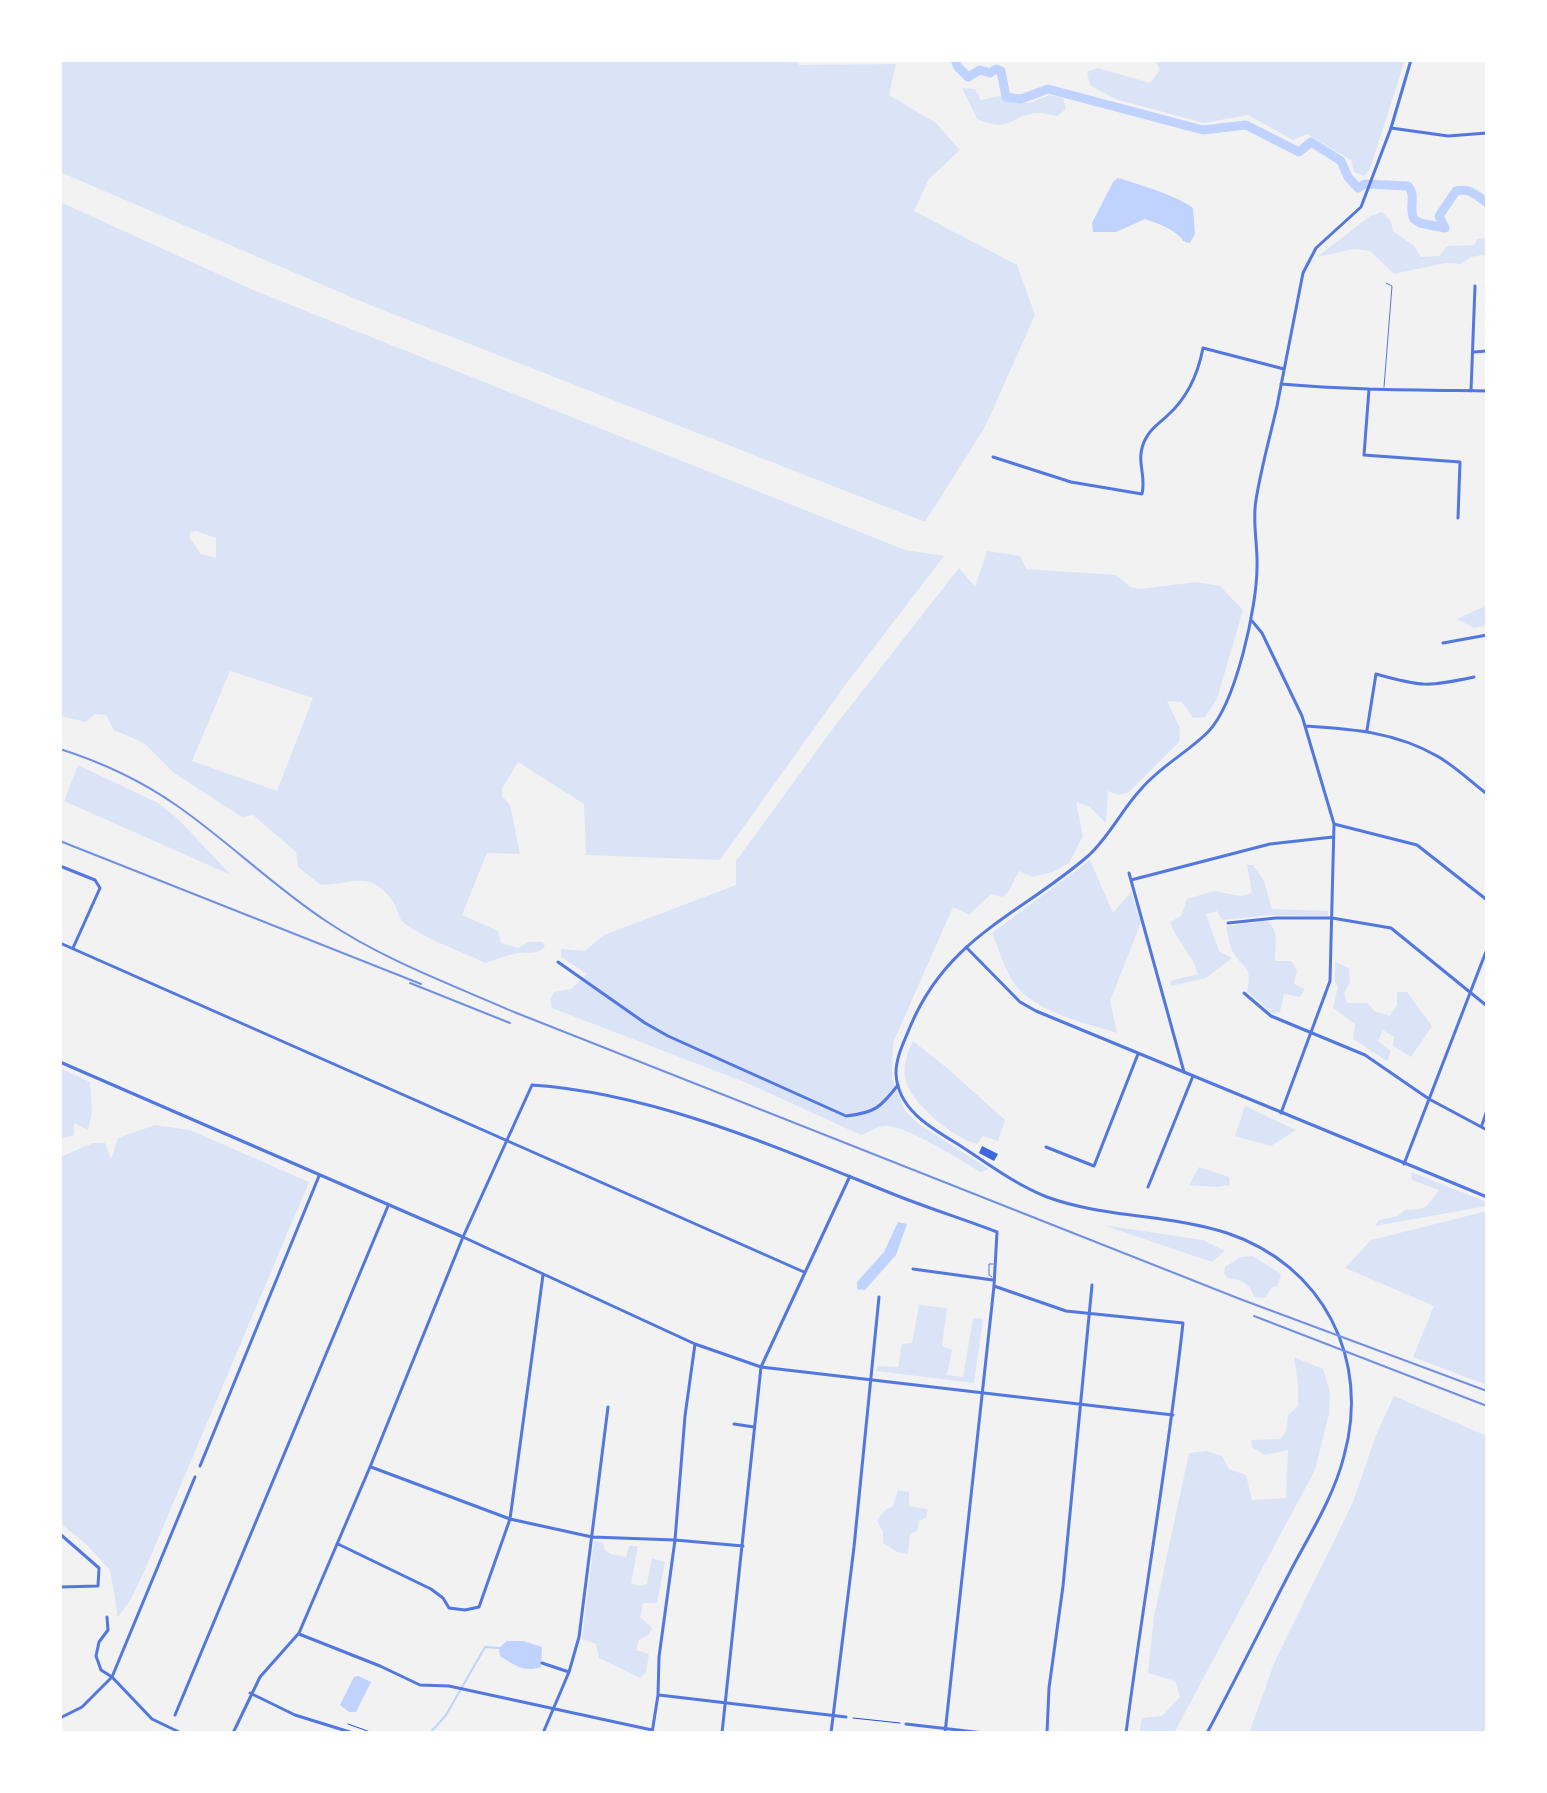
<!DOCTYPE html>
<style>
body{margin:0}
#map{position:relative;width:1547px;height:1793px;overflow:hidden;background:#f2f2f2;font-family:"DM Sans",sans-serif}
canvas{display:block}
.frame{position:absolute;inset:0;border:62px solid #fff;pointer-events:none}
</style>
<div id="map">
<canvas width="1547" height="1793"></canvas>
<div class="frame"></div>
</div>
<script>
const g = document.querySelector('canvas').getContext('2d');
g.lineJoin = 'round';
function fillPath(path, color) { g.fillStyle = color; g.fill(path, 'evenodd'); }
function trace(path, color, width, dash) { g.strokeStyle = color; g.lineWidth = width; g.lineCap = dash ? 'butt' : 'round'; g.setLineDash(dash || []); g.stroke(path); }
const green = new Path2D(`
 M60 60H796L799 65 896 64 889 95 936 123 960 150 929 179 914 211 1017 265 1035 315 985 427 925 522 365 303 60 172Z
 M1155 60H1405L1370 169 1364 176 1354 172 1351 160 1307 134 1293 140 1248 115 1204 123 1115 99 1090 85 1087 72 1098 68 1150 83 1160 70Z
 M962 88 975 89 981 100 999 96 1014 102 1030 103 1049 95 1063 98 1066 109 1057 116C1051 115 1044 113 1038 113 1008 115 1014 134 977 119Z
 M60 202 251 289 905 550 944 556 843 688 720 860 586 855 584 804 518 762 502 789V796L510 805 520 854 487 853 462 915 498 931 501 943 518 948 529 942H543L545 947C536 955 531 952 520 953 509 954 496 960 486 963 467 954 413 934 401 920 398 915 397 908 394 903 370 869 355 884 321 885L298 867 296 852 253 815 242 817 174 773 144 743 114 730 106 715 95 714 86 722 60 716ZM196 531 216 538V558L201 554 189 537 191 532ZM230 671 313 698 277 791 192 761Z
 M1382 212 1391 221 1393 231 1414 246 1421 257 1439 256 1447 246 1474 245 1477 239 1487 238V254L1471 257 1461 264 1445 263 1394 274 1370 251 1354 249 1317 257 1370 216Z
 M987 551 1020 556 1026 569 1116 575 1130 587 1140 589 1196 582 1220 586 1243 610 1217 699 1205 717 1193 718 1182 702 1167 701 1180 728 1179 742 1129 792 1119 795 1108 791 1106 823 1090 807 1076 802 1083 836 1069 863 1053 872 1033 877 1019 871 1009 891 1003 897 991 894 969 915 953 907 893 1043 892 1078 905 1111 920 1125 989 1169 981 1172C961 1161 905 1124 885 1126 877 1126 869 1133 861 1135L747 1083 552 1008 550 1000 554 992 571 989 587 974 561 957V949L585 951 604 935 736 885V861L834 727 959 568 975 587Z
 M1487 605V625L1474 628 1457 619Z
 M78 765 158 803 178 819 231 875 64 801Z
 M1090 860 1113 913 1131 892 1141 923 1110 1001 1117 1033C1086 1023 1050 1016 1024 994 1007 980 1000 952 992 933Z
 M1247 865H1253L1264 881 1272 909 1328 911V916L1270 915 1222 920 1217 911 1206 914 1219 951 1232 958 1206 978 1171 986 1170 981 1198 974C1194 956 1176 941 1170 922L1181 916 1187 899 1214 891 1241 896 1252 893Z
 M1267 921C1280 931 1275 946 1275 961H1291L1297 970 1294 984 1305 989 1300 997 1284 994 1280 1012 1273 1014 1247 991C1253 968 1244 969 1234 954 1229 947 1228 934 1226 926Z
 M1335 962 1349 968 1350 982 1344 993 1347 1003H1368L1374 1011 1390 1016 1397 1005V992H1407L1432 1026 1411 1057 1393 1046 1394 1037 1383 1030 1378 1041 1391 1051 1387 1061 1353 1039 1355 1024 1333 1008 1338 987 1335 982Z
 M913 1041 946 1067 1005 1120 998 1141 983 1136 977 1144C953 1138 910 1103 905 1078 903 1064 907 1054 913 1041Z
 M60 1068 90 1082 92 1112 88 1130 74 1123V1135L60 1139Z
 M1245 1106 1296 1130 1271 1146 1235 1136Z
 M155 1125 190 1130 309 1182 147 1565 131 1599 118 1617 110 1570 86 1544 60 1523V1157L93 1143H105L111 1159 118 1138Z
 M1199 1167 1229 1177 1230 1185 1216 1187 1189 1185Z
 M1411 1172 1487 1202V1206L1375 1226 1379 1220 1398 1216 1405 1210 1420 1209 1427 1206 1439 1190 1412 1180Z
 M1487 1211V1385L1413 1357 1434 1306 1345 1268 1371 1240Z
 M1103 1225 1203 1240 1225 1251 1212 1262Z
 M1253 1256 1281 1274 1278 1286 1272 1287 1265 1298 1254 1297C1249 1282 1242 1280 1227 1278L1224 1273 1225 1267 1241 1257Z
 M919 1305 947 1308 942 1346 952 1350 947 1375 963 1377 973 1318 983 1319 974 1383 876 1371 878 1366 898 1367 902 1344 912 1343Z
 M1294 1357 1323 1369 1330 1392 1329 1414 1315 1470 1174 1733H1139L1142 1718 1162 1716 1180 1697 1175 1681 1148 1673 1154 1616 1189 1453 1207 1451 1222 1456 1229 1469 1246 1475 1252 1500 1286 1498 1288 1450 1265 1455 1252 1447 1251 1440 1280 1439 1286 1431 1288 1415 1298 1406V1384Z
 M1394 1396 1487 1436V1733H1249L1275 1661 1353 1502 1376 1435Z
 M898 1490 909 1492V1506L928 1509 926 1518 919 1521 917 1531 910 1534 908 1554 897 1552 883 1543V1532L877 1520 885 1510 893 1506Z
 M594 1541 603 1543 605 1550 611 1554 626 1557 629 1546H638L631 1583 639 1586 647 1584 652 1558 665 1562 657 1603H643L640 1617 652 1628 649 1635 639 1640 636 1650 649 1654 646 1672 640 1678 599 1658 596 1644 582 1639Z`);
const water = new Path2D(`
 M1118 178C1140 185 1176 195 1193 208L1195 234 1190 243C1176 239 1189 244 1178 235 1169 227 1156 223 1145 219L1116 232H1093L1092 223 1113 182Z
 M898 1222 907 1224 896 1255 865 1290 857 1289V1282L884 1252Z
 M507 1641H523L542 1647 541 1667C525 1673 514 1665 500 1656L499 1648Z
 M358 1676 371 1682 356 1712H349L340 1705 354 1677Z`);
const stream = new Path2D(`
 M430 1733 446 1715 485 1647 499 1648`);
const river = new Path2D(`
 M955 60 958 67 968 77 980 70 990 73 996 69 1001 71 1006 97 1021 99 1048 89 1203 130 1246 125 1299 152 1311 142 1341 161 1348 177 1358 188 1365 184 1408 186C1417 196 1408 208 1414 219L1420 223 1445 228 1439 216 1456 191C1470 188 1476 195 1487 203`);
const building = new Path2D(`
 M982 1146 998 1154 994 1161 979 1153Z`);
const path = new Path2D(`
 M853 1718 900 1723
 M348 1724 373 1733`);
const service = new Path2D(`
 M1384 387 1392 286 1386 283
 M992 1277 989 1275V1264H993`);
const minor = new Path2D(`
 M1391 128 1448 136 1487 133
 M1474 352 1487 351
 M1281 384C1349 390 1418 390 1487 391
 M1369 389 1364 455 1460 462 1458 518
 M1471 391 1475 286
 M993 457 1071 482 1142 494C1147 474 1134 460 1146 438 1152 427 1160 423 1168 415 1188 397 1198 374 1203 348L1284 369
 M1252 621 1262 633 1302 716 1334 824 1330 981 1281 1113
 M1443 643 1487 635
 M1305 726C1353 729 1395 732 1437 756 1455 766 1471 782 1487 794
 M1367 730 1376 674C1422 687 1428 687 1474 677
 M1334 824 1417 845 1487 900
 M60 866 95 880 100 888 73 948
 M1129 873 1184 1072
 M1131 880 1270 844 1333 837
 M1228 923 1276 918H1332L1391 928 1487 1006
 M60 943 804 1272
 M558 962 645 1023 668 1036 846 1116C875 1113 881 1107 898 1085
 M1244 993 1271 1016 1365 1055 1429 1099 1487 1130
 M60 1062 463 1237 695 1344 761 1367 1173 1415
 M1482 1125 1487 1110
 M1046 1147 1094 1166 1138 1054
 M1404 1164 1487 949
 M1148 1187 1193 1076
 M913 1269 993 1280
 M994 1286 1066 1311 1183 1323C1168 1460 1144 1596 1126 1733
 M734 1424 754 1427
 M200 1466 319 1176
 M371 1467 510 1519 592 1537 675 1540 743 1546
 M60 1534 99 1568 98 1586 60 1587
 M338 1544 431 1589 443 1598 449 1608 465 1610 479 1607 510 1519 543 1275
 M107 1617 108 1630 99 1642 96 1656 101 1670 112 1677 152 1719 181 1733
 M299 1634 380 1666 420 1685 449 1686 652 1730
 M542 1663 569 1672
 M250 1693 295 1715 353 1733
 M659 1695 846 1717
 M175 1715 388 1206
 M60 1718 82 1707 112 1677 195 1477
 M906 1724 984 1733
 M233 1733 260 1677 299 1633 370 1467 463 1237 532 1085C653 1093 776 1147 888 1192 924 1207 961 1218 997 1232L994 1286 945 1733
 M543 1733 569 1672 579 1637 608 1407
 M652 1733 658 1695 659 1657 675 1540 685 1416 695 1344
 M722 1733 761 1367 850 1176
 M831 1733 854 1547 879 1297
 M1047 1733 1049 1688 1063 1586 1092 1285`);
const tertiary = new Path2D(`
 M966 947 1020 1002 1036 1011 1487 1197
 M1207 1733C1236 1679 1263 1624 1291 1570 1310 1534 1334 1496 1344 1456 1371 1359 1323 1265 1227 1233 1169 1214 1104 1218 1047 1197 1014 1184 986 1162 956 1143 929 1127 897 1108 896 1073 896 1057 904 1042 910 1027 948 936 1020 915 1088 856 1110 836 1122 809 1142 788 1161 766 1188 752 1208 732 1236 703 1257 607 1257 567 1258 545 1252 522 1256 500 1261 468 1270 437 1277 406 1286 362 1294 317 1303 273L1316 248 1361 207 1391 128 1411 60`);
const rail = new Path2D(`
 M60 749C101 762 140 780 176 805 228 841 273 886 326 921 384 960 450 984 514 1012L1240 1299 1487 1391
 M60 841 421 984
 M410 983 510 1023
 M1254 1316 1487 1406`);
fillPath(green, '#dbe4f7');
fillPath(water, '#bfd3fe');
trace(stream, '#bfd3fe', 2);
trace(river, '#bfd3fe', 9);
fillPath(building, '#3d67dc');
trace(path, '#1d4ed8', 1);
trace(service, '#5277de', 1);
trace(minor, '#5277de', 3);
trace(tertiary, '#5277de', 3);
trace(rail, '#7290e2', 2);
</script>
